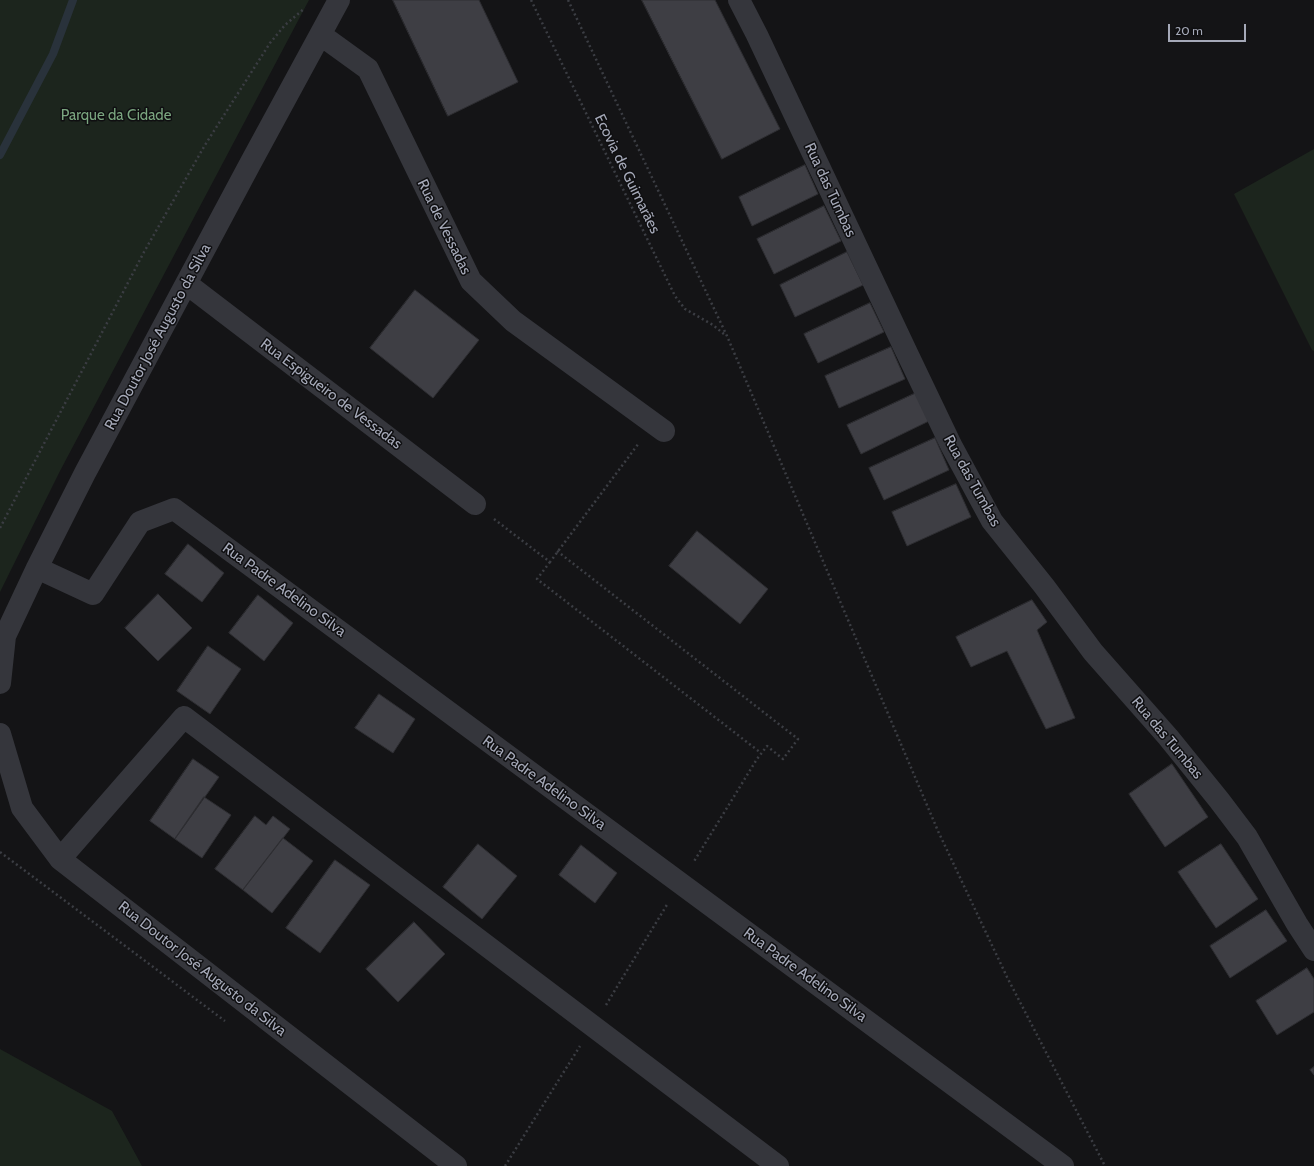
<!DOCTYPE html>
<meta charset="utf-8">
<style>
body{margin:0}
#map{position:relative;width:1314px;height:1166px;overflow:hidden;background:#141416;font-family:Cabin,sans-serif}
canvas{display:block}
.scale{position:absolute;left:1168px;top:24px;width:78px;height:18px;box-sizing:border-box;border:2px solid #a5a9b8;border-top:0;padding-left:5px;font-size:12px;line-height:14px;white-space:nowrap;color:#a5a9b8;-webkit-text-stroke:3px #0f0f11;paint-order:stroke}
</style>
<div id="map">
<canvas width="1314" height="1166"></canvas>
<div class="scale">20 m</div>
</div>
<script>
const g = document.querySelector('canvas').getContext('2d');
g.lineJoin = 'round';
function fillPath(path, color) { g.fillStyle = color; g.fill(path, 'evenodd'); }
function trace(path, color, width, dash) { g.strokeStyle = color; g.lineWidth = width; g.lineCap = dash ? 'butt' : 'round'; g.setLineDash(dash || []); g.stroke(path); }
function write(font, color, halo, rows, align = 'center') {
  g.font = font + ' Cabin,sans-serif'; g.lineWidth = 3; g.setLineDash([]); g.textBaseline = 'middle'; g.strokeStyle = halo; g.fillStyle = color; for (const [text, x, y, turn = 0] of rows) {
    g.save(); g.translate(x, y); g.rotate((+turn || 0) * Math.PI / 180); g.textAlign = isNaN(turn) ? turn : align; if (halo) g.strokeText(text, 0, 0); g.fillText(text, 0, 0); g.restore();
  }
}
const green = new Path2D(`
 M0 0H309L60 471 0 592Z
 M1314 149V351L1312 350 1234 194Z
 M0 1049 112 1111 142 1166H0Z`);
const stream = new Path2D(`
 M0 155 53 54 73 0`);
const building = new Path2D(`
 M393 0H479L518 82 448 116Z
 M642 0H715L780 129 722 159Z
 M805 165 818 194 752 226 739 197Z
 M824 206 841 241 774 274 757 239Z
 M847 252 863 285 795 317 780 285Z
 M415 290 479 340 433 398 370 348Z
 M870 303 884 332 818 363 804 334Z
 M891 347 905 379 839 408 825 376Z
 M916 393 929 421 861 454 847 425Z
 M935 438 949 470 884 500 869 468Z
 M956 484 971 517 907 546 892 512Z
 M697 531 768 589 740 624 669 566Z
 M188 544 224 573 202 602 165 574Z
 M158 594 192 628 158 661 125 628Z
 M258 595 293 623 264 661 229 633Z
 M1032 600 1047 622 1037 630 1075 718 1046 729 1007 651 971 667 956 637Z
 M208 646 241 669 210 714 177 691Z
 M379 694 415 719 393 753 355 728Z
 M193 759 219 777 175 839 150 821Z
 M1172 764 1208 817 1165 847 1129 794Z
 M204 797 231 815 202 858 175 839Z
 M255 816 266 825 273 816 290 829 243 890 215 869Z
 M283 838 313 861 272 913 243 890Z
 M478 844 517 876 482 919 443 887Z
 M1221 844 1258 899 1216 928 1178 872Z
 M581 845 617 873 595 903 559 875Z
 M335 860 370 885 320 953 286 928Z
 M1266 910 1287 941 1230 978 1210 946Z
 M414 922 445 954 398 1002 366 969Z
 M1307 968 1314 979V1012L1277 1035 1256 1001Z
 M1314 1067V1075L1310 1070Z`);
const path = new Path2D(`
 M531 0 675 296 685 309 713 325 725 335
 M568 0 727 336 938 831 1007 977 1105 1166
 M494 519 550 562 639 443
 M0 528 144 252 205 145 270 43 285 25 305 8
 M557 551 798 739 783 759 767 746 757 759 693 863
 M550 562 537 579 761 753
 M0 852 225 1021
 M606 1005 668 903
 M505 1166 580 1046`);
const minor = new Path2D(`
 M739 0 757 35 906 351 951 445 992 521 1044 586 1093 652 1168 737 1219 800 1247 837 1297 924 1314 950
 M321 35 368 69 471 281 513 321 664 431
 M187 284 475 504
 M37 568 93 594 140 522 174 509 1063 1166
 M0 683 5 636 37 568 85 473 250 164 339 0
 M0 734 22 808 60 859 456 1166
 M60 859 184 717 778 1166`);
const parkNames = [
 ["Parque da Cidade",116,116]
];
const streetNames = [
 ["Ecovia de Guimarães",627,174,64],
 ["Rua das Tumbas",830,190,65],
 ["Rua de Vessadas",444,227,64],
 ["Rua Doutor José Augusto da Silva",158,337,-62],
 ["Rua Espigueiro de Vessadas",331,394,37],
 ["Rua das Tumbas",972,481,61],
 ["Rua Padre Adelino Silva",284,590,36],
 ["Rua das Tumbas",1167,738,50],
 ["Rua Padre Adelino Silva",544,783,36],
 ["Rua Doutor José Augusto da Silva",202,969,38],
 ["Rua Padre Adelino Silva",805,975,36]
];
fillPath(green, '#1c251d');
trace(stream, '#29323b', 8);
fillPath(building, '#3e3e44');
trace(building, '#2e2e32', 1);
trace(path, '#3b3d43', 2.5, [2, 3]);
trace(minor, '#35363c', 22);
write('15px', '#7aa57f', '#0f0f11', parkNames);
write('15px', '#a5a9b8', '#0f0f11', streetNames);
</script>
